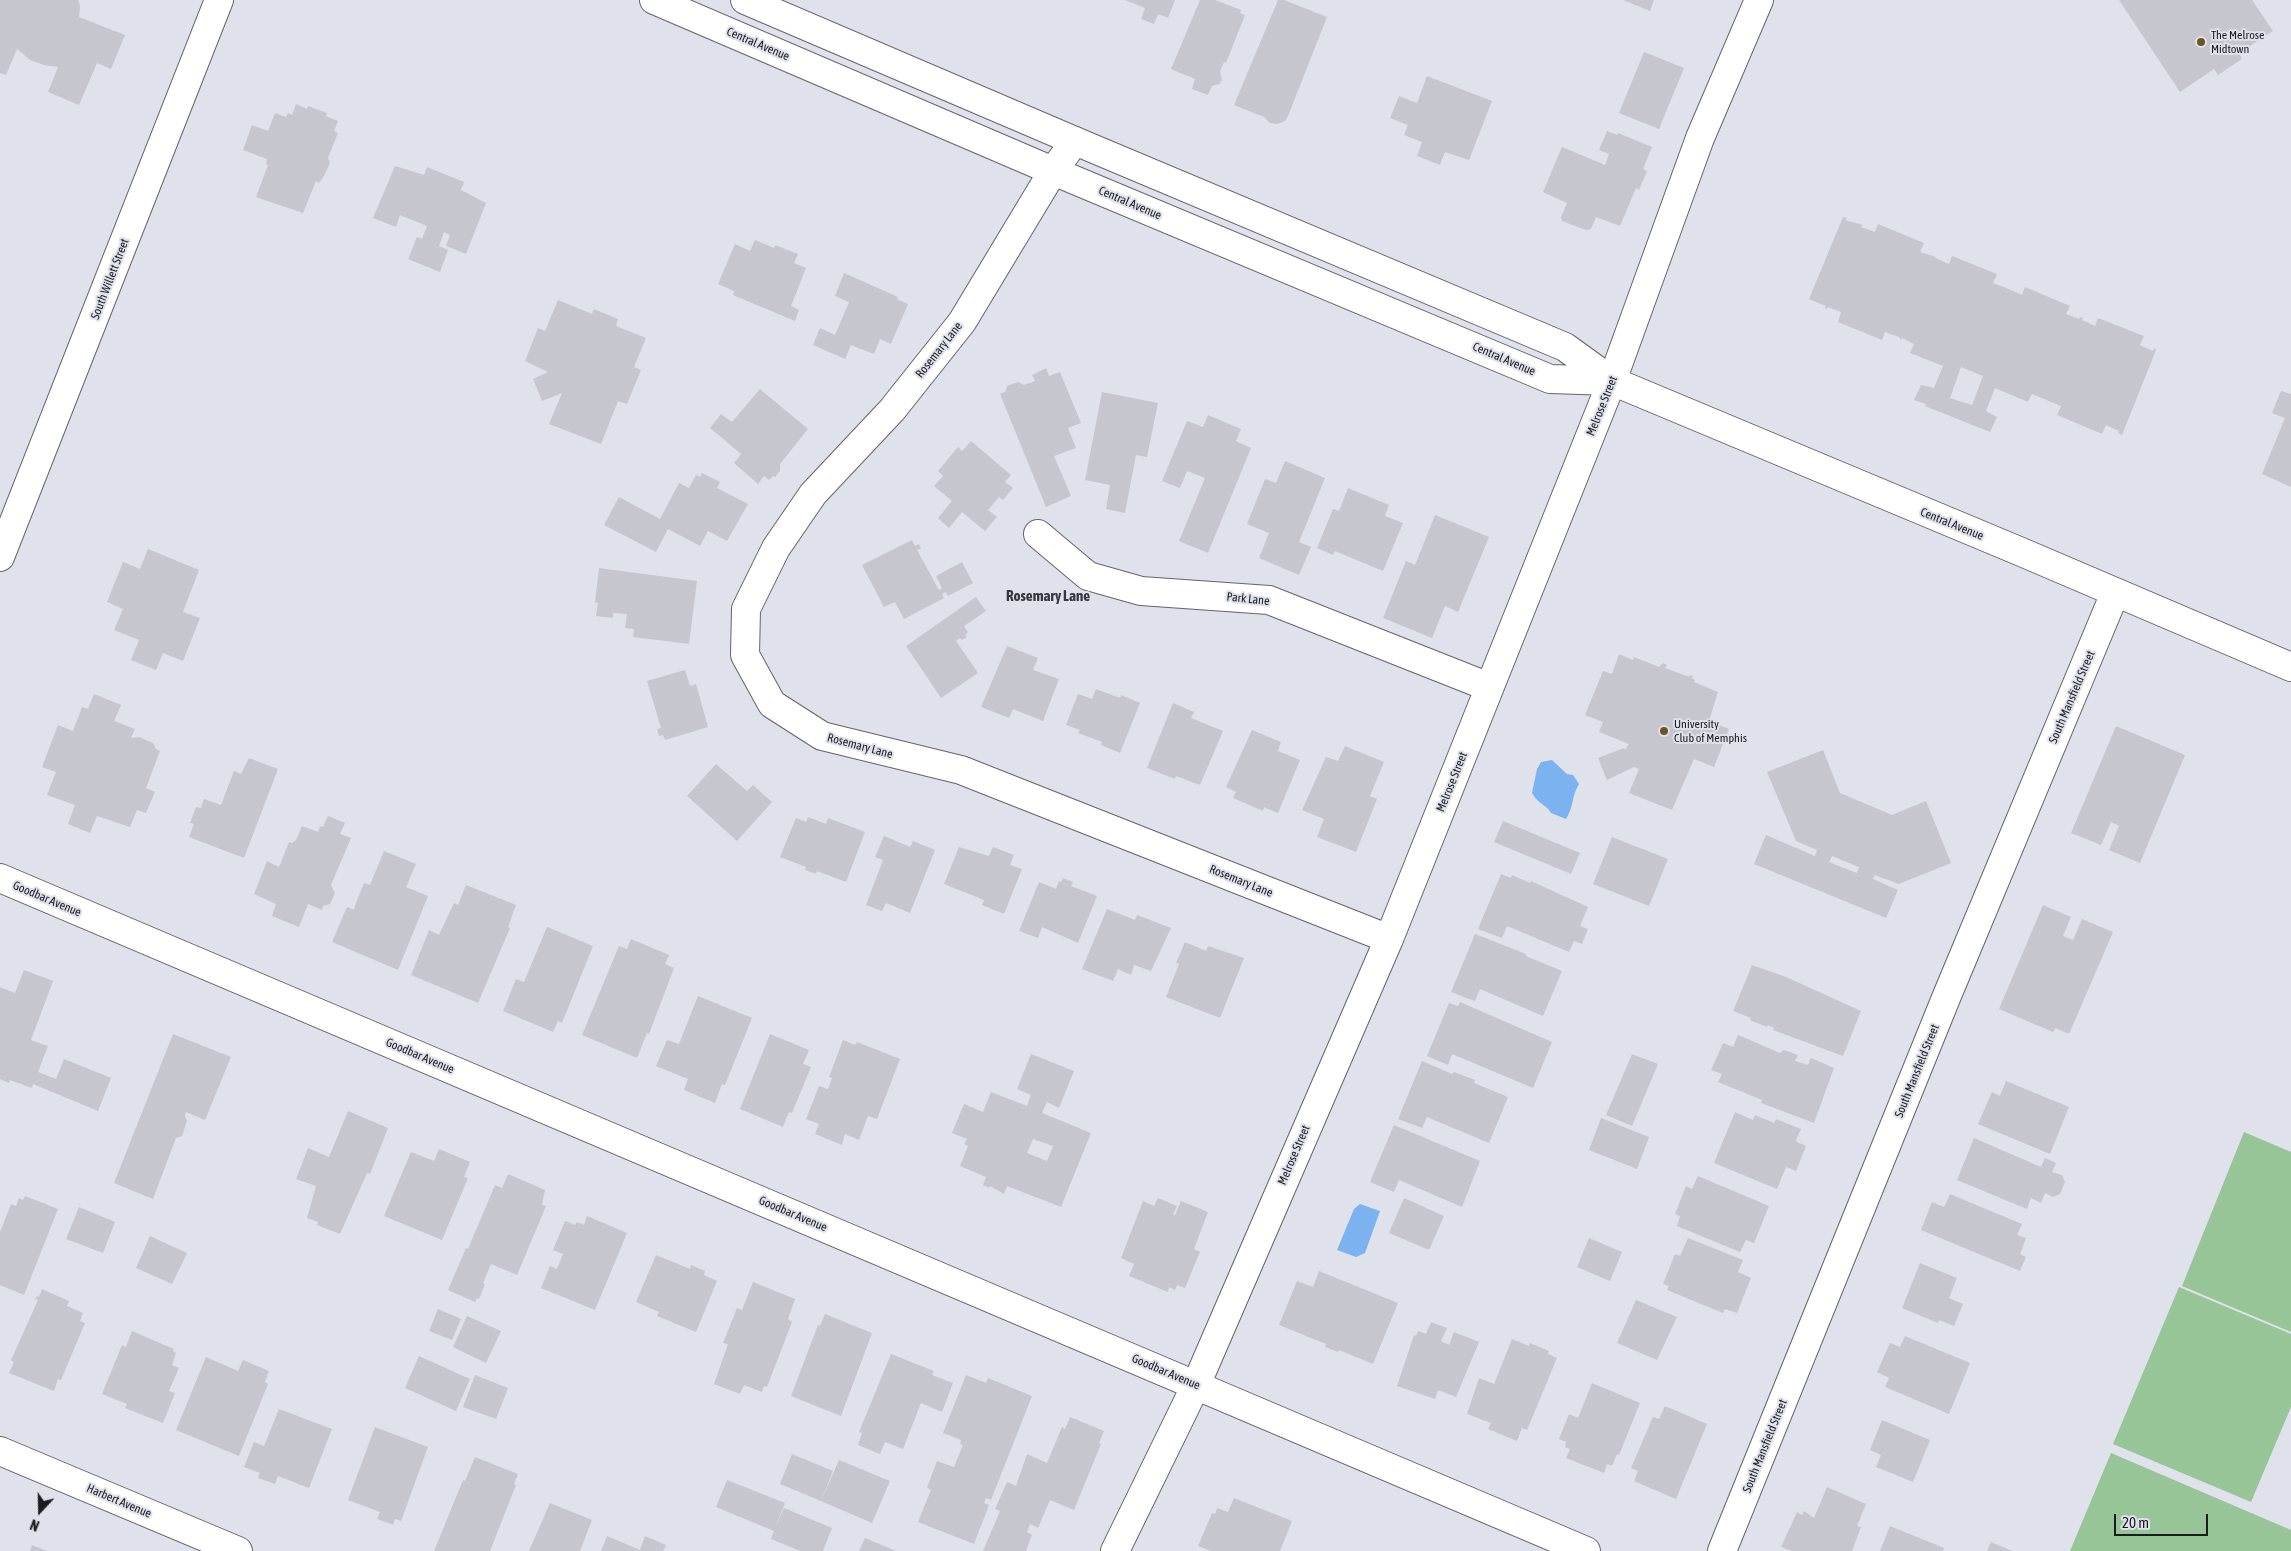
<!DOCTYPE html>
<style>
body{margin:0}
#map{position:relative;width:2291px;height:1551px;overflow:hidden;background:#dfe1eb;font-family:"Asap Condensed",sans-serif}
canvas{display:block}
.north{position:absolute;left:15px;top:1486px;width:50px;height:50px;-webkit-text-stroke:4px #dfe1eb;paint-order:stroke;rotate:201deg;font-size:14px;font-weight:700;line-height:20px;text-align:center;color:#1b1c1f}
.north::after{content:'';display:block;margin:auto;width:18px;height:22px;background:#1b1c1f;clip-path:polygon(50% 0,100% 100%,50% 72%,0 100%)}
.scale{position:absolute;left:2114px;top:1514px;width:94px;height:22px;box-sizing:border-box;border:2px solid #1b1c1f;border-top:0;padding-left:6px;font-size:15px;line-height:18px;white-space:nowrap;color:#1b1c1f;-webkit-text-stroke:4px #dfe1eb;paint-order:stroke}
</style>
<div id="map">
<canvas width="2291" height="1551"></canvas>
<div class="north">N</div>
<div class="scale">20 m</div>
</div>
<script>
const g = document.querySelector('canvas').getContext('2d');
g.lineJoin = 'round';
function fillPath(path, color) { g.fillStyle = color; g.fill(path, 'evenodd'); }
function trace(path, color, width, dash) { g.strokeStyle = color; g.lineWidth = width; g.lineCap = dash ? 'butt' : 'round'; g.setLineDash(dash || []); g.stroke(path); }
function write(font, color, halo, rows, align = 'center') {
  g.font = font + ' "Asap Condensed",sans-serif'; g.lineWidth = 4; g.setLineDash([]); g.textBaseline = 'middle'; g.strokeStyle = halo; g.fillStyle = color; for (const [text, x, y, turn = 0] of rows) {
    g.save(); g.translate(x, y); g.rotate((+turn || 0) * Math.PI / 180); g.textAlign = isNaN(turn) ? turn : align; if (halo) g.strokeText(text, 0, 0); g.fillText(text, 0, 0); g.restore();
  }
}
const green = new Path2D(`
 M2244 1132 2291 1152V1332L2182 1286Z
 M2179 1287 2291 1334V1407L2251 1502 2113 1444Z
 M2111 1453 2291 1530V1551H2070Z`);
const water = new Path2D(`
 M1552 760 1567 774 1573 775 1579 784C1571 797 1574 807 1566 819L1551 813C1546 804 1539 805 1532 793L1537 769 1541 762Z
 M1360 1204 1380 1211 1365 1253 1356 1257 1337 1250 1354 1209Z`);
const building = new Path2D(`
 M0 0H78L80 6 79 17 125 35 111 69 97 63 79 105 48 92 58 67 44 65 30 60 17 49 6 75 0 73Z
 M1125 0H1175L1168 18 1158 14 1154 24 1141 19 1145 8Z
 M1200 0H1215L1241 10 1240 13 1245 15 1226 63 1224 62 1220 71 1222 80 1219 84 1212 86 1208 95 1192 89 1195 79 1171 69Z
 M1278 0H1284L1327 17 1288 116 1285 121 1277 124 1270 123 1264 117 1234 105Z
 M1623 0H1654L1650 11Z
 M2119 0H2252L2273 31 2239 53 2242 59 2218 75 2214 69 2180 92Z
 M1644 52 1684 68 1659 129 1619 113Z
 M1427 76 1492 101 1469 160 1445 152 1440 165 1417 156 1422 142 1404 135 1408 125 1390 118 1399 96 1417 103Z
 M296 104 307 109 308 106 327 113 326 116 338 121 334 131 338 133 328 158 330 163 325 174 319 183 316 181 303 213 256 197 268 165 266 164 267 159 243 150 252 125 268 131 275 113 286 117 288 113 292 115Z
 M1607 131 1617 135 1618 133 1652 147 1643 169 1647 171 1639 190 1636 188 1620 226 1596 217 1591 229 1586 230 1562 221 1561 217 1567 203 1543 192 1562 147 1605 165 1609 154 1599 150Z
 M395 166 424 175 427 167 464 182 461 190 486 203 466 254 446 246 450 235 444 232 439 246 448 250 440 272 408 259 417 237 422 239 427 226 400 215 396 227 373 218Z
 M1843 217 1847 218 1845 220 1863 225 1861 227 1875 232 1878 224 1924 243 1920 252 1936 257 1935 258 1949 264 1952 256 1997 274 1993 283 2006 288 2022 295 2025 287 2070 306 2066 314 2079 319 2080 317 2083 318 2082 320 2095 326 2098 318 2144 336 2140 345 2153 351 2154 348 2156 350 2122 435 2118 433 2119 431 2106 425 2102 434 2057 415 2061 406 2032 394 2028 402 1995 388 1986 411 1997 417 1990 432 1925 406 1926 404 1914 400 1921 385 1934 388 1943 366 1910 353 1914 344 1902 338 1901 340 1899 337 1885 332 1882 340 1838 322 1841 312 1828 307 1827 309 1825 308 1826 306 1809 299ZM1961 367 1983 376 1972 405 1950 398Z
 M755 240 774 248 775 245 798 254 794 263 806 268 791 306 799 310 795 321 733 295 734 291 718 284 735 244 750 251Z
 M844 273 898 297 897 299 908 304 891 344 880 339 874 354 851 345 845 359 813 345 820 328 835 335 849 302 835 296Z
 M558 300 592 314 594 309 618 319 616 326 646 338 634 367 641 370 627 404 618 401 601 444 549 424 562 393 542 401 533 379 548 372 525 361 538 328 545 331Z
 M1046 368 1049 376 1060 372 1081 423 1068 428 1076 448 1054 456 1071 496 1046 507 1000 394 1005 392 1007 386 1018 382 1024 385 1035 381 1032 375Z
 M760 389 808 429 780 464V471L775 477 773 476 769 480 764 476 758 484 734 463 741 454 710 428 721 414 732 422Z
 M2281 391 2291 394V487L2262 474 2285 418 2272 413Z
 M1102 392 1158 403 1147 457 1136 455 1125 513 1106 509 1110 485 1085 480Z
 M1208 415 1241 429 1236 441 1251 448 1208 553 1179 541 1205 478 1187 471 1180 488 1162 481 1187 421 1203 427Z
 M971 441 1011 475 1005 482 1013 488 1003 500 999 497 988 510 997 517 985 531 962 512 949 528 938 518 952 501 934 486 943 476 938 471 958 447 962 451Z
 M1285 461 1325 478 1299 542 1311 547 1299 575 1259 558 1269 533 1247 524 1265 479 1276 483Z
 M702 473 720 482 717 488 748 504 727 541 708 531 700 546 668 529 656 552 604 525 619 497 660 519 679 483 689 488 696 475 700 477Z
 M1348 488 1389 505 1385 516 1403 523 1383 571 1335 551 1333 555 1317 548 1333 509 1339 511Z
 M1435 515 1489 537 1458 612 1445 606 1432 638 1383 618 1406 561 1415 565Z
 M912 540 915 546 919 544 921 548 917 550 939 590 942 588 936 576 962 562 973 583 948 596 946 592 942 594 944 598 904 619 895 602 884 607 862 565Z
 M148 549 199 570 183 612 200 618 183 661 163 653 156 670 131 660 139 640 114 630 123 609 107 602 123 562 140 569Z
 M599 568 697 581 689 644 633 637 634 629 625 628 627 614 613 613V618L596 616 598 603 595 602Z
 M976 597 986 611 964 626 968 632 965 635 967 637 962 640 960 638 956 641 978 673 941 698 906 646Z
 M1007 646 1038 658 1033 670 1059 679 1043 721 1013 709 1009 718 981 707Z
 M1619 654 1633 660 1634 657 1659 667 1663 663 1667 665 1665 668 1689 677 1690 675 1693 676 1692 678 1695 680 1694 682 1718 692 1709 721 1729 729 1714 767 1694 759 1672 810 1629 793 1639 769 1634 767 1607 780 1598 758 1624 748 1625 750 1629 744 1599 732 1603 722 1585 715 1603 671 1612 674Z
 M685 670 690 686 696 684 708 727 665 740 663 735 659 736 657 729 661 728 647 681Z
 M1096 689 1120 698 1121 695 1140 703 1120 753 1101 745 1102 742 1078 733 1080 730 1066 725 1078 694 1092 699Z
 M94 694 121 705 114 721 135 729 131 738 139 737 153 743 156 749 160 751 146 788 155 792 146 813 137 810 130 827 97 816 90 833 68 824 75 805 47 795 56 772 42 767 58 725 73 731 82 707 88 709Z
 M1173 703 1194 712 1191 718 1223 731 1200 785 1176 776 1175 779 1147 768Z
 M2116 726 2185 755 2140 863 2109 850 2119 826 2111 822 2101 845 2071 833Z
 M1252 730 1281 742 1278 751 1300 760 1278 813 1264 807 1263 811 1233 798 1236 792 1226 787Z
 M1345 746 1384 762 1370 796 1377 799 1356 852 1317 837 1324 819 1302 810 1326 757 1338 761Z
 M1823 750 1840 793 1892 815 1926 801 1951 863 1899 884 1875 875 1873 879 1898 890 1886 918 1754 864 1766 835 1815 856 1817 850 1796 841 1767 772ZM1832 856 1859 867 1857 873 1829 862Z
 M249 758 278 769 244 858 189 837 194 824 190 823 196 807 201 808 204 799 221 805 234 771 241 774Z
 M716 764 747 791 753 785 772 802 737 841 687 796Z
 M328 816 345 823 340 834 351 838 331 885 335 893 330 904 323 906 322 910 308 904 299 927 272 916 276 904 254 894 267 861 279 867 289 842 292 843 296 840 302 826 318 832 320 826 323 827Z
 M808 817 826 824 828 818 865 832 846 882 817 871 816 874 805 870 806 867 780 857 796 818 806 822Z
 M1503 821 1580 853 1571 874 1494 842Z
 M884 836 910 847 913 841 935 850 910 913 886 903 882 911 866 905 883 860 875 857Z
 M1612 837 1668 859 1649 906 1593 884Z
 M959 847 989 856 993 847 1014 855 1010 865 1022 869 1004 914 982 905 984 900 944 884Z
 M384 851 416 864 406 887 428 896 398 970 332 942 347 907 355 910 354 908 364 883 370 885Z
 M1501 874 1511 878 1512 875 1530 883 1531 881 1588 907 1580 926 1588 929 1582 944 1574 941 1569 952 1507 926 1502 938 1478 929Z
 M1063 878 1073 882 1071 886 1097 896 1078 943 1042 927 1038 938 1019 931 1039 882 1056 889 1059 881 1061 882Z
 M466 885 516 905 508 927 510 928 478 1003 411 975 429 930 439 935 454 903 458 905Z
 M2043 905 2071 917 2063 936 2073 940 2082 919 2113 932 2069 1034 2055 1028 2053 1032 1999 1009Z
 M1107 909 1135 920 1137 915 1171 928 1151 971 1134 965 1131 975 1118 969 1113 981 1082 969Z
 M547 927 593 946 562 1023 558 1021 553 1032 503 1011 516 979 524 982Z
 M1475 934 1526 954V956L1562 971 1543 1016 1480 989 1475 1001 1451 992Z
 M631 939 669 955 665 964 674 968 649 1034 647 1033 637 1058 582 1035 619 946 627 949Z
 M1185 942 1206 951 1208 946 1244 958 1220 1018 1166 997 1179 964 1176 963Z
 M1752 965 1786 977 1861 1011 1843 1056 1773 1030 1774 1028 1768 1025 1767 1027 1750 1020 1751 1018 1733 1011Z
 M24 970 53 981 31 1040 48 1046 38 1072 56 1079 64 1059 111 1078 98 1111 33 1084 32 1088 10 1080 9 1083 0 1079V987L15 993Z
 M698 996 752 1018 725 1085 722 1084 715 1103 684 1090 688 1079 656 1066 667 1040 679 1044Z
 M1460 1002 1552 1042 1533 1088 1452 1054 1448 1065 1427 1056 1449 1003 1458 1006Z
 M173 1034 231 1057 205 1120 186 1112 185 1116 187 1121 182 1136 176 1138 153 1199 114 1183Z
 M770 1034 809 1050 803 1064 811 1067 792 1113 789 1112 783 1127 740 1109Z
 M1738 1035 1780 1053 1784 1050 1798 1055 1795 1061 1808 1065 1811 1058 1834 1068 1814 1123 1761 1103 1762 1100 1718 1082 1722 1074 1711 1070 1723 1043 1733 1047Z
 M843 1040 855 1045 857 1042 900 1059 877 1119 868 1116 859 1140 845 1134 842 1145 815 1134 819 1124 806 1119 819 1086 828 1089 832 1078 829 1077Z
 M1031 1054 1074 1071 1059 1108 1047 1102 1042 1113 1091 1133 1061 1207 1007 1186 1004 1194 990 1186 989 1188 983 1185 986 1177 960 1166 968 1146 964 1144 967 1139 952 1133 964 1104 983 1112 991 1092 1027 1106 1031 1095 1017 1089ZM1033 1139 1053 1146 1047 1161 1027 1153Z
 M1632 1054 1658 1064 1632 1126 1606 1115Z
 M1422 1061 1452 1074 1454 1072 1475 1080 1474 1083 1508 1097 1489 1143 1427 1117 1422 1128 1398 1119Z
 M2006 1081 2069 1107 2050 1154 1978 1124 1992 1092 2000 1096Z
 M348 1111 388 1128 370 1174 367 1173 340 1234 317 1225 318 1222 307 1218 316 1186 296 1179 308 1148 329 1157Z
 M1735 1112 1753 1120 1755 1115 1774 1123 1776 1119 1801 1129 1796 1140 1797 1142 1806 1146 1796 1171 1786 1167 1777 1189 1714 1163Z
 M1601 1118 1649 1137 1637 1169 1589 1150Z
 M1394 1125 1480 1161 1462 1207 1399 1180 1394 1192 1370 1182Z
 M1974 1138 2041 1167 2045 1158 2056 1163 2052 1172 2062 1175 2065 1182 2060 1194 2053 1197 2045 1193 2041 1203 2031 1198 2027 1209 1957 1180Z
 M439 1149 470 1162 464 1177 468 1178 442 1240 384 1216 411 1152 434 1161Z
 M508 1174 545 1190 542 1205 546 1206 517 1275 491 1264 483 1283 485 1284 479 1299 477 1298 475 1302 448 1290 466 1248 468 1249 495 1185 502 1188Z
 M1698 1176 1769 1206 1754 1243 1746 1240 1740 1252 1677 1226 1680 1216 1675 1214 1686 1186 1692 1189Z
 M1950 1194 2022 1224 2017 1235 2026 1238 2020 1254 2026 1257 2020 1271 1921 1230 1932 1202 1944 1207Z
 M25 1196 58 1209 24 1295 0 1285V1232L11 1204 16 1206 19 1198 23 1200Z
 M1158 1198 1177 1206 1173 1214 1175 1215 1181 1201 1208 1212 1194 1249 1200 1252 1185 1288 1177 1285 1175 1290 1169 1287 1168 1292 1129 1276 1134 1264 1121 1258 1143 1201 1154 1206Z
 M1404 1198 1444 1216 1429 1250 1389 1233Z
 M79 1207 115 1222 103 1253 66 1239Z
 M587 1216 627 1233 595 1310 541 1288 550 1266 557 1269 563 1254 553 1250 565 1221 575 1225 577 1222 584 1225Z
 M150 1236 187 1253 172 1284 136 1268Z
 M1589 1238 1622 1252 1610 1281 1577 1267Z
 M1688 1238 1743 1260 1738 1272 1751 1278 1737 1313 1725 1309 1723 1313 1667 1290 1669 1286 1663 1284 1675 1254 1680 1256Z
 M656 1255 690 1269 691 1265 705 1271 704 1275 717 1281 696 1332 657 1316 659 1312 636 1302Z
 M1920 1263 1957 1278 1949 1298 1963 1304 1954 1326 1939 1320 1938 1323 1902 1308Z
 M1319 1271 1398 1303 1373 1364 1339 1350 1338 1352 1325 1347 1326 1344 1279 1325 1297 1281 1313 1287Z
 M753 1282 795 1299 788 1319 792 1322 767 1387 764 1386 762 1392 744 1385 740 1394 714 1384 728 1344 723 1343 737 1308 742 1310Z
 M42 1289 69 1301 67 1306 83 1313 80 1321 85 1323 61 1380 58 1379 54 1391 9 1373 14 1362 11 1360 38 1300 35 1299 37 1296 39 1297Z
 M1636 1300 1677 1317 1657 1360 1617 1343Z
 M438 1309 461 1319 452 1340 429 1331Z
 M825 1314 872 1333 841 1416 791 1396 818 1325 820 1326Z
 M467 1316 501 1331 486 1363 453 1347Z
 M1431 1322 1447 1328 1441 1341 1449 1345 1454 1332 1479 1342 1456 1397 1438 1390 1435 1399 1397 1386 1414 1335 1416 1336 1418 1331 1426 1334Z
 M132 1331 174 1349 173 1351 176 1353 172 1365 179 1368 169 1391 175 1393 163 1423 125 1408 127 1404 102 1394 122 1345 126 1347Z
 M1905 1336 1970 1363 1949 1414 1885 1387 1889 1378 1877 1372 1890 1343 1900 1347Z
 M1512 1339 1529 1346 1530 1343 1549 1351 1548 1354 1557 1358 1527 1430 1522 1428 1517 1441 1488 1429 1491 1423 1467 1414 1479 1378 1494 1384Z
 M891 1354 934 1371 932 1375 953 1383 942 1412 921 1403 903 1449 885 1442 880 1454 858 1445 862 1433 859 1432Z
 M419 1356 470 1379 456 1411 405 1388Z
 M206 1357 238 1371 243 1360 269 1371 265 1382 268 1384 239 1456 176 1430Z
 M475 1375 508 1388 496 1419 463 1407Z
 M966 1375 986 1383 988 1378 1032 1396 991 1500 986 1498 984 1503 989 1505 974 1544 918 1522 931 1490 927 1488 937 1461 954 1467 963 1445 960 1444 961 1440 943 1433Z
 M1592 1383 1640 1403 1619 1455 1617 1454 1612 1466 1607 1464 1604 1473 1566 1458 1570 1449 1565 1447 1566 1442 1559 1439 1569 1414 1578 1418Z
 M1665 1406 1707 1424 1676 1499 1634 1481 1638 1471 1631 1468 1653 1417 1659 1419Z
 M279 1409 332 1429 309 1488 278 1476 275 1484 258 1478 260 1473 244 1467 254 1442 264 1446Z
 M1070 1417 1104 1431 1099 1443 1101 1444 1074 1510 1050 1500 1038 1528 1030 1524 1027 1532 1032 1535 1026 1551H983L1000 1511 995 1509 1007 1482 1016 1486 1027 1454 1047 1463 1062 1427 1065 1429Z
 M1882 1420 1930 1440 1913 1482 1876 1467 1881 1455 1870 1450Z
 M375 1427 428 1447 401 1521 395 1519 393 1525 377 1519 380 1512 348 1500Z
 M792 1454 833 1471 821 1501 780 1484Z
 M475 1457 518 1474 514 1484 516 1485 490 1551H434L463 1480 465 1481Z
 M839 1460 890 1481 872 1523 821 1501Z
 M727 1480 785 1503 775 1528 784 1508 832 1528 823 1551H800L771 1539 774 1531 716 1507Z
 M1827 1487 1866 1504 1857 1526 1861 1527 1852 1551H1792L1781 1547 1797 1512 1802 1515 1804 1511 1814 1518Z
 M1234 1498 1292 1521 1280 1551H1211L1198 1546 1212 1513 1215 1514 1217 1508 1228 1512Z
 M550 1503 592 1520 580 1551H529Z
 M1890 1526 1944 1548 1943 1551H1880Z
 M607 1536 640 1550 645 1536 666 1545 663 1551H601Z
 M865 1538 896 1551H859Z
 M1991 1542 2012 1551H1987Z
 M32 1545 47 1551H30Z`);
const street = new Path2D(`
 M1075 141 1053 171 962 322 892 410 813 494 776 548 746 609 745 655 772 704 822 736 961 770 1389 939
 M1038 534 1088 576 1141 591 1269 600 1489 687
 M0 557 219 0
 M0 878 1586 1551
 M0 1451 238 1551
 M1115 1551 1196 1385 1389 939 1612 381 1700 138 1759 0
 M1722 1551 1946 998 2115 593`);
const secondary = new Path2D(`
 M654 0 1053 171 1550 379 1612 381
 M745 0 1075 141 1565 347 1612 381 2019 551 2291 667`);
const markers = [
 [2201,42,5,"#695624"],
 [1664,731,5,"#695624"]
];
const poiNames = [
 ["The Melrose",2211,35],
 ["Midtown",2211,49],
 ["University",1674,724],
 ["Club of Memphis",1674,738]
];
const streetNames = [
 ["Central Avenue",758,44,23],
 ["Central Avenue",1130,203,23],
 ["South Willett Street",110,279,-69],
 ["Rosemary Lane",939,350,-52],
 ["Central Avenue",1504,359,23],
 ["Melrose Street",1602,406,-68],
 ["Central Avenue",1952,524,22],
 ["Park Lane",1248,599,6],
 ["South Mansfield Street",2072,697,-67],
 ["Rosemary Lane",860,746,15],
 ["Melrose Street",1452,782,-68],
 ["Rosemary Lane",1241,881,22],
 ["Goodbar Avenue",47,899,23],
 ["Goodbar Avenue",420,1056,23],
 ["South Mansfield Street",1917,1071,-68],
 ["Melrose Street",1294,1155,-67],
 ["Goodbar Avenue",793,1214,23],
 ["Goodbar Avenue",1166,1372,23],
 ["South Mansfield Street",1765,1446,-68],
 ["Harbert Avenue",119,1501,23]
];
const quarterNames = [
 ["Rosemary Lane",1048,596]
];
fillPath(green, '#97c598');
fillPath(water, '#7cb2f0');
fillPath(building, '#c6c6cf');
trace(street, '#63656d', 30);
trace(secondary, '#63656d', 30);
trace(street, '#fff', 28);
trace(secondary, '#fff', 28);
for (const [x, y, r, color] of markers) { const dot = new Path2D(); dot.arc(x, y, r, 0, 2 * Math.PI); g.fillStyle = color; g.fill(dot); trace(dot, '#dfe1eb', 2); }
write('12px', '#1b1c1f', '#dfe1eb', poiNames, 'left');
write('12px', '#1b1c1f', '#dfe1eb', streetNames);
write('bold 15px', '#36373e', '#dfe1eb', quarterNames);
</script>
